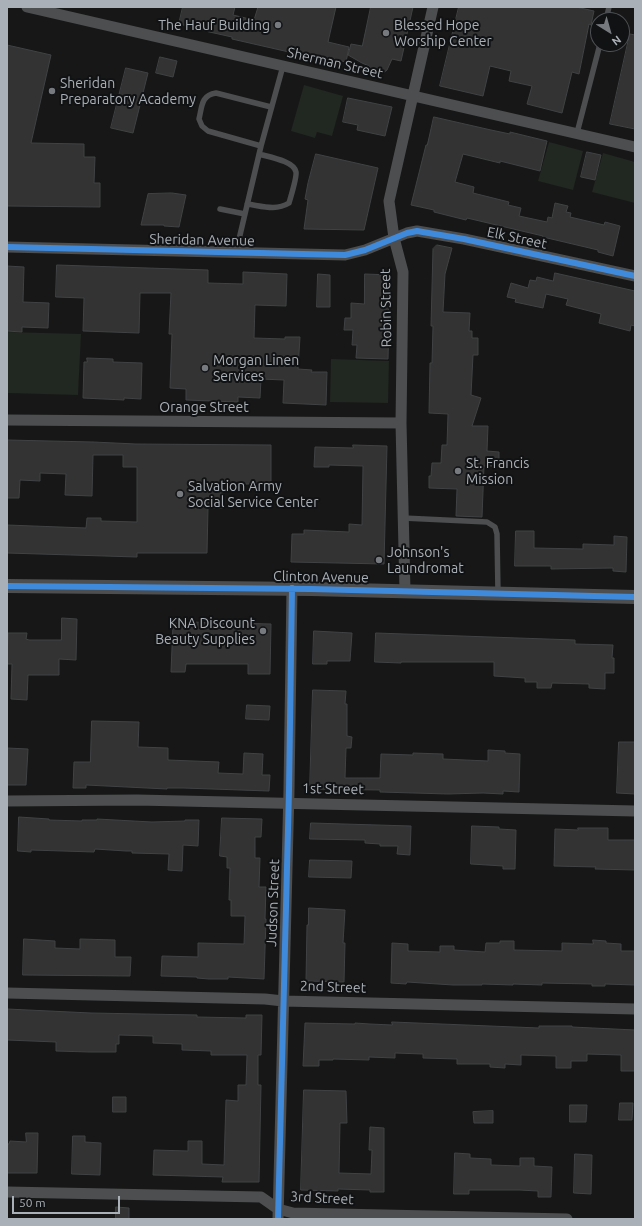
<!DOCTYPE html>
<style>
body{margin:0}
#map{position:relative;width:642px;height:1226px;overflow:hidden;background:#171717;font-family:Ubuntu,sans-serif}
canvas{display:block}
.frame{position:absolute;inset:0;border:8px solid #aab0b7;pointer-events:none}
.north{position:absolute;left:590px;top:12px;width:40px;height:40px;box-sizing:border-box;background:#111213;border:1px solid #4e5155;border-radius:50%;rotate:143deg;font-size:11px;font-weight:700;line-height:16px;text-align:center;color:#aab0b7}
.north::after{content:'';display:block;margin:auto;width:14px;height:18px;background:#777a7f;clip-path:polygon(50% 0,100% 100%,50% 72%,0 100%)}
.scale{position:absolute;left:12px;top:1196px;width:108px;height:18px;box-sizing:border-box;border:2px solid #aab0b7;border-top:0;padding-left:5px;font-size:12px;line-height:14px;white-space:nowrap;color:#aab0b7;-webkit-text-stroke:3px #111213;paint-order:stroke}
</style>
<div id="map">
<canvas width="642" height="1226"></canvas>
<div class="frame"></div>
<div class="north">N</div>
<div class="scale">50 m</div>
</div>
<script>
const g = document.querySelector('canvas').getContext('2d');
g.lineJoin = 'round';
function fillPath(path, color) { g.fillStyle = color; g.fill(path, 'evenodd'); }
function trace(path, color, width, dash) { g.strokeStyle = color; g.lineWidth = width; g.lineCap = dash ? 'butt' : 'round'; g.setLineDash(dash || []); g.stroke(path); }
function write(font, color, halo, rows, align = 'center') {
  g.font = font + ' Ubuntu,sans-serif'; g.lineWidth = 4; g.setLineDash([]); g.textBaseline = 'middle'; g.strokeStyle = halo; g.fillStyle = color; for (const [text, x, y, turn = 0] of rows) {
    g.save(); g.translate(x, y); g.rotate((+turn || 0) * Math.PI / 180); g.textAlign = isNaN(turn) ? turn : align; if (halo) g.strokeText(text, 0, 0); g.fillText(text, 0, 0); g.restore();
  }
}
const green = new Path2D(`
 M304 85 343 96 332 136 317 132 315 138 291 131Z
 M549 142 583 151 573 190 538 181Z
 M603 153 635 162V203L592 192Z
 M7 332 81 334 78 395 7 393Z
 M331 359 389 361 388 403 330 402Z`);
const building = new Path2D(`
 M183 7H235L233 15 254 20 258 7H336L328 42 349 47 346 62 325 57 324 60 232 39V37L196 29V28L179 24Z
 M371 7H413L401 61 392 59 387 70 383 73 377 74 371 69 369 66 362 63 348 55 351 44 362 46Z
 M459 7H576L594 11 591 25 589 24 579 74 572 72 562 113 527 104 532 86 509 81 511 71 490 66 483 96 440 86Z
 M630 34 635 35V129L610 124Z
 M7 45 51 55 31 143 84 144V157H95L94 183H100V207L7 206Z
 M160 57 177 61 173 77 156 73Z
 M126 68 148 73 133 133 111 128Z
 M348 98 392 107 385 136 357 130 358 125 343 122Z
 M434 117 491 130 510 134V132L547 141 540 171 500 161V163L463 154 455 182 474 187 473 193 509 202 508 205 521 208 519 216 547 222 548 217 552 218 555 203 568 206 566 212 571 213 570 217 604 225 605 222 620 226 613 256 598 252V250L543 237V236L467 218 466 220 434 212V210L411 205 426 145H427Z
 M587 152 601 155 595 180 581 177Z
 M316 154 378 168 364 230 304 229 308 200 305 199 308 183Z
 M172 193 186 195 179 227 164 226V225H141L148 194Z
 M437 245 452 248 445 274 443 312 470 313 469 331H472V338H478V355H473L471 395 481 398 472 426H488L487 451 499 452V466H484L482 517 456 516 457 489 429 488V476H431L432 463H441L442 445H447L448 414 429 413 430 363H432L433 326H431L433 249Z
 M57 265 208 270V283L243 284V272L287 274 286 306 255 305 254 338 285 339V337H300L298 369 312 370 311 372H327L326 405 283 403 284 380 261 379 260 398 238 397V402L186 400V389L170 388 172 334H169L171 293H140L139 333 83 331 84 298 56 297Z
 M7 266 24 267 23 302 49 303 48 328 22 327V332L7 331Z
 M555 273 635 291V326L631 325 630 331 599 323 601 314 566 305 568 299 546 294 543 308 515 302 516 299 507 297 511 283 528 288 530 280 536 281 537 277 553 281Z
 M318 274 330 275V307H317Z
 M365 274 390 275 388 319 389 320 388 359 356 358 357 345H352L353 330H344L345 318H351V303L364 304Z
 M87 358 113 359V362L142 363 141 399 124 398V400L83 398 84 362H87Z
 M7 440 93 442 136 444 271 445V484H223V508H208L207 553H137V557L7 553V525L86 528 87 518H101V521L137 522V467H123V455H93L92 496 65 495 66 474 40 473V481L20 480 19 498H7Z
 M353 445 387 446 384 564 291 562 292 534H304V530L349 532V524L362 525 363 466 329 465V467H314L315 447 353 448Z
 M516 531H534V548L583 549V544L614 545V536L627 537 626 572 613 571V568L551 569V566H515Z
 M62 618 77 619 76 660 59 659V675H28L27 700 11 699 12 664H7L8 633H27L26 639 29 640H61Z
 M189 622 271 624 270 674H248V664H186L185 672H171L173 623 189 624Z
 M314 631 352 633 350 661H327V664H313Z
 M376 633 575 640V644L613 645 612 658H614V673H605V689L589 688V684L552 683 551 688H537V682H525V678L494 676V662H401V663L375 662Z
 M313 690 346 691 345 704H347V736L352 737 351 748H346L345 778H380L381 754 413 755V753L443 754V759L488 761V750L505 751V753L520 754 519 792 503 791V794L483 793 448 794 380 792V790L310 789Z
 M247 705 270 706 269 720 246 719Z
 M92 721 139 722 138 747 168 748V760L219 762 218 773 243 774 244 753 263 754 262 775H270L269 791 183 788H167V789L86 785V788H73L74 762H90Z
 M619 742H635V794L617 793Z
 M7 748 28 749 26 785H7Z
 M19 817 49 819V820L82 821V820H97V819L152 822 185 821V820H199L198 846 183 845 182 871 168 870 169 854 132 853V851H126L95 849 94 852 31 850V852L18 851Z
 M222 818 262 819 261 837H255V858H260L259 887H266L265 919H266L264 979 228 977V979H209L197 978V977L161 976 162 956 198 957V943L244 944 245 916H231V900H229L230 868H227V857L220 856Z
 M311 823 411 826 410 855 397 854 398 846H380V844L365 843V840L310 839Z
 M472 826 499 827V829L516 830 515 869H503V866L471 864Z
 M578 828H608V840H635V870L595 869 596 867 554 866 555 829 578 830Z
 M310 860 352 861 351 878 309 877Z
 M309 908 345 910 343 943H345L344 982 306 981 307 925H308Z
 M24 939 55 941V948L80 949V939L115 940V957H131L130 976 23 975Z
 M593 940 606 941V943L621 944V951H635V985L605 984V986H592V984L542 983V985L513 984V985L482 984V985H453L407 982 406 984 391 983 392 943 408 944V951L440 952V946H454V950L485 952 486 943H500V941H514V950L562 951V943L593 944Z
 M7 1009 91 1013 197 1015V1017L246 1018V1015H262L261 1055H258V1085H261L259 1182H222L223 1177 153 1175 154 1150 188 1151V1141H202V1164L224 1165 226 1100 238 1101V1085H246L247 1055H211V1051L182 1050V1044L153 1043V1036L119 1035V1044H116V1052H89L56 1051V1042L7 1040Z
 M392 1022 539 1028V1026H572V1027L635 1030V1071H621V1055L587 1054V1061H571V1068H556V1056L521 1055V1065L505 1064V1068L490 1067V1064H457V1059L423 1058V1054L395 1053V1058L369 1057V1060L333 1059V1060H319V1066H303L305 1023 355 1024V1023L370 1024 392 1025Z
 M304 1090 346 1091 347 1123H340L339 1173 371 1174 372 1150H369L370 1127 384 1128V1192H370V1190L338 1189V1191L301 1190Z
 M113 1097H126V1112H113Z
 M620 1103H633L632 1120H619Z
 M570 1105H587L586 1122H570Z
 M493 1111V1123H474L473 1112Z
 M26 1133H38L37 1173H7V1144H9L10 1141 26 1142Z
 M73 1136H85V1142L101 1143 100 1175 72 1174Z
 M455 1153 470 1154V1158L491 1159V1165L520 1166V1158H534V1166L552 1167 551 1197H538V1191L519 1190H469V1194H454Z
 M575 1154 592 1155 591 1194 574 1193Z
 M116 1207 129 1208V1219H116Z`);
const service = new Path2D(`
 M606 20 609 7
 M577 133 600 44
 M261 146 208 131 202 126 199 119C202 107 201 95 216 93L271 107
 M247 204C262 206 276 211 289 203 291 196 297 177 296 172 294 161 269 157 259 154
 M220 209 245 214
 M236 252 261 146 283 66
 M403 518 487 522 495 527 497 534 498 593`);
const minor = new Path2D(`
 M27 7 635 147
 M7 247 345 255 365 250 407 233 417 231 464 239 635 276
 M7 420 401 423
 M405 591 401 423 403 272 394 238 389 201 433 7
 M7 801 137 800 635 811
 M7 993 265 999 283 1001 635 1009
 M7 1192 261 1197 278 1209 293 1213 567 1219
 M278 1219 289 790 292 588`);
const tertiary = new Path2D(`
 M7 586 311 589 635 597`);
const cycleway = new Path2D(`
 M7 247 345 255 365 250 407 233 417 231 464 239 635 276
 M7 586 311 589 635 597
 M278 1219 289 790 292 588`);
const markers = [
 [278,25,4,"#777a7f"],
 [386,33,4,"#777a7f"],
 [52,91,4,"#777a7f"],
 [205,368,4,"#777a7f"],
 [458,471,4,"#777a7f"],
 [180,494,4,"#777a7f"],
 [379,560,4,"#777a7f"],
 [263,631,4,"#777a7f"]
];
const poiNames = [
 ["The Hauf Building",270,25,"right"],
 ["Blessed Hope",394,25],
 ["Worship Center",394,41],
 ["Sheridan",60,83],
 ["Preparatory Academy",60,99],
 ["Morgan Linen",213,360],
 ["Services",213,376],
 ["St. Francis",466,463],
 ["Mission",466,479],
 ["Salvation Army",188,486],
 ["Social Service Center",188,502],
 ["Johnson's",387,552],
 ["Laundromat",387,568],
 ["KNA Discount",255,623,"right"],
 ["Beauty Supplies",255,639,"right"]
];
const streetNames = [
 ["Sherman Street",335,63,13],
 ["Elk Street",517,238,12],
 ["Sheridan Avenue",202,240,1],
 ["Robin Street",386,308,-91],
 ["Orange Street",204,407],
 ["Clinton Avenue",321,577,1],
 ["1st Street",333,789,1],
 ["Judson Street",273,903,-88],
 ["2nd Street",333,987,2],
 ["3rd Street",322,1198,3]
];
fillPath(green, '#212721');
fillPath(building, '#333334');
trace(building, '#404243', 1);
trace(service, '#4c4e50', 5.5);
trace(minor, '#4c4e50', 11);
trace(tertiary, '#4c4e50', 14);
trace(cycleway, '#408adc', 6);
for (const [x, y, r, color] of markers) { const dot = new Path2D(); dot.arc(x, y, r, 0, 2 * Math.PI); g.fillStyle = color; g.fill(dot); trace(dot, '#111213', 1.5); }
write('14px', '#aab0b7', '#111213', poiNames, 'left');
write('14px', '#aab0b7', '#111213', streetNames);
</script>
